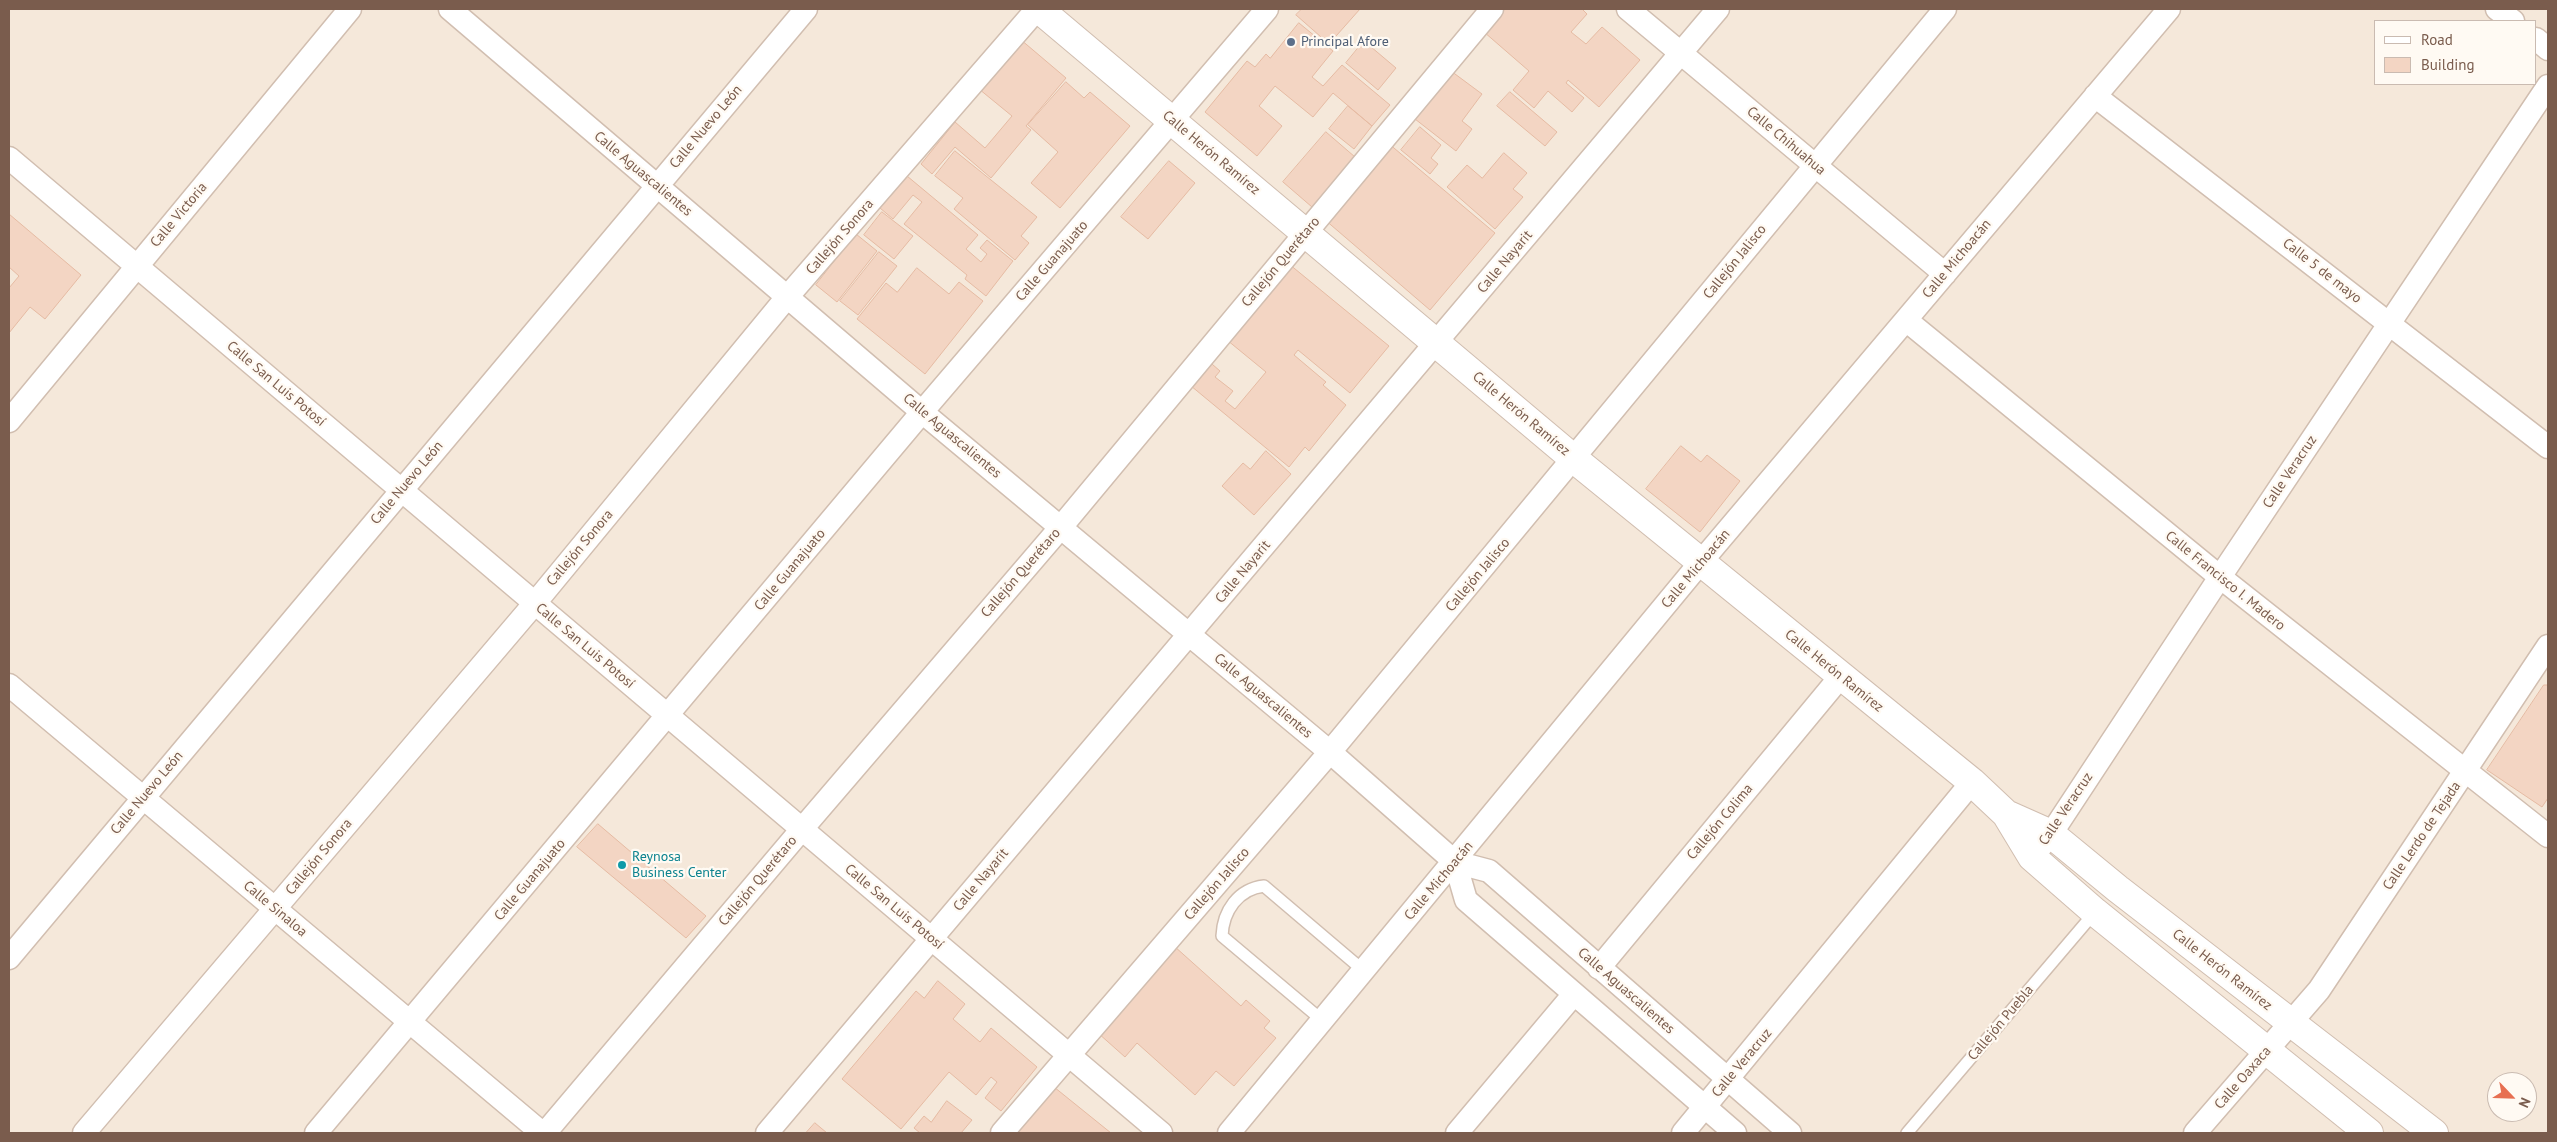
<!DOCTYPE html>
<meta charset="utf-8">
<style>
body{margin:0}
#map{position:relative;width:2557px;height:1142px;overflow:hidden;background:#fdf6ec;font-family:"PT Sans",sans-serif}
canvas{display:block}
.frame{position:absolute;inset:0;border:10px solid #7a5c4d;pointer-events:none}
.legend{position:absolute;left:2374px;top:20px;width:162px;height:65px;box-sizing:border-box;background:#fffaf3;border:1px solid #cabbb1;margin:0;padding:6px 9px;list-style:none;font-size:15px;color:#7a5c4d}
.legend li{display:flex;align-items:center;gap:10px;height:25px}
.legend b{width:25px;border:1px solid #cabbb1}
.north{position:absolute;left:2487px;top:1072px;width:50px;height:50px;box-sizing:border-box;background:#fffaf3;border:1px solid #cabbb1;border-radius:50%;rotate:114deg;font-size:14px;font-weight:700;line-height:20px;text-align:center;color:#7a5c4d}
.north::after{content:'';display:block;margin:auto;width:18px;height:22px;background:#e76f51;clip-path:polygon(50% 0,100% 100%,50% 72%,0 100%)}
</style>
<div id="map">
<canvas width="2557" height="1142"></canvas>
<div class="frame"></div>
<ul class="legend">
<li><b style="height:6px;background:#fff"></b>Road</li>
<li><b style="height:14px;background:#f3d5c3"></b>Building</li>
</ul>
<div class="north">N</div>
</div>
<script>
const g = document.querySelector('canvas').getContext('2d');
g.lineJoin = 'round';
function fillPath(path, color) { g.fillStyle = color; g.fill(path, 'evenodd'); }
function trace(path, color, width, dash) { g.strokeStyle = color; g.lineWidth = width; g.lineCap = dash ? 'butt' : 'round'; g.setLineDash(dash || []); g.stroke(path); }
function write(font, color, halo, rows, align = 'center') {
  g.font = font + ' "PT Sans",sans-serif'; g.lineWidth = 4.5; g.setLineDash([]); g.textBaseline = 'middle'; g.strokeStyle = halo; g.fillStyle = color; for (const [text, x, y, turn = 0] of rows) {
    g.save(); g.translate(x, y); g.rotate((+turn || 0) * Math.PI / 180); g.textAlign = isNaN(turn) ? turn : align; if (halo) g.strokeText(text, 0, 0); g.fillText(text, 0, 0); g.restore();
  }
}
const residential = new Path2D(`
 M9 9H2548V1133H9ZM2376 21H2536V84H2376ZM2497 1082H2527V1112H2497Z`);
const building = new Path2D(`
 M1302 9H1360L1329 44 1296 15Z
 M1504 9H1582L1587 14 1571 32 1586 44 1602 27 1640 60 1599 107 1568 80 1566 83 1584 98 1572 112 1548 91 1534 108 1513 90 1529 71 1484 32Z
 M1299 23 1333 51 1312 77 1323 86 1342 65 1390 105 1372 126 1333 93 1313 117 1275 86 1259 106 1282 126 1257 156 1205 112 1247 61 1255 67 1266 54 1270 58Z
 M1020 39 1066 78 1026 126 1031 130 991 178 955 147 932 174 921 164 955 122 985 148 1012 116 979 89Z
 M1364 41 1396 68 1378 90 1346 63Z
 M1451 71 1482 94 1462 121 1472 129 1456 151 1415 119Z
 M1066 82 1084 98 1090 92 1130 126 1060 208 1031 183 1058 152 1028 125Z
 M1510 92 1557 132 1545 146 1497 106Z
 M1348 106 1372 126 1354 149 1329 129Z
 M1420 127 1441 145 1431 158 1438 164 1430 174 1401 150Z
 M1326 132 1355 157 1312 207 1283 182Z
 M1388 143 1495 233 1430 310 1324 219Z
 M955 151 1037 217 1021 236 1029 243 1015 260 954 209 963 198 935 176Z
 M1504 153 1527 173 1513 189 1523 197 1495 229 1447 187 1467 165 1482 178Z
 M1169 161 1195 183 1148 239 1121 217Z
 M907 176 978 235 966 249 981 262 987 254 980 248 987 240 1013 261 986 296 965 279 967 275 904 224 922 202 913 195 893 219 880 208Z
 M882 212 913 236 894 259 864 235Z
 M9 214 81 275 45 319 30 307 9 333V288L19 276 9 267Z
 M856 234 877 251 837 302 816 285Z
 M879 252 897 266 858 315 840 301Z
 M1289 264 1389 346 1350 393 1298 350 1294 355 1326 382 1323 385 1346 405 1309 451 1305 447 1289 467 1185 381 1205 358 1220 371 1215 377 1233 391 1225 401 1235 409 1266 372 1227 340Z
 M917 268 949 294 959 282 983 301 925 374 857 319 886 283 897 292Z
 M1681 446 1701 462 1707 455 1740 481 1700 532 1646 489Z
 M1266 451 1291 474 1254 515 1222 486 1243 463 1250 469Z
 M2544 685H2548V798L2542 807 2487 770Z
 M598 824 706 916 686 938 577 847Z
 M1174 946 1241 1006 1246 1000 1270 1021 1264 1028 1276 1038 1234 1086 1216 1071 1195 1095 1137 1043 1125 1057 1098 1033Z
 M938 981 965 1004 953 1019 980 1042 991 1028 1037 1067 1001 1111 985 1098 997 1082 991 1077 976 1095 949 1072 901 1129 842 1079 916 991 924 998Z
 M1054 1087 1111 1133H1016Z
 M947 1101 972 1120 961 1133H920L914 1128 924 1116 931 1122Z
 M815 1123 827 1133H806Z`);
const service = new Path2D(`
 M1323 1021 1222 936C1223 911 1238 889 1264 886L1364 971
 M1907 1133 2095 912`);
const minor = new Path2D(`
 M450 9 922 412 1330 752 1455 862 1489 871 1790 1133
 M1628 9 1945 274
 M2497 9 2513 21
 M2536 39 2548 49
 M2095 96 2548 447
 M9 158 1161 1133
 M1906 320 2220 577 2548 836
 M9 421 350 9
 M9 685 542 1133
 M2032 857 2051 834 2220 577 2548 86
 M1455 862 1466 900 1735 1133
 M9 958 806 9
 M1599 968 1841 676
 M84 1133 535 603 788 296 1037 9
 M316 1133 922 412 1267 9
 M545 1133 802 829 1061 527 1492 9
 M767 1133 1718 9
 M1002 1133 1330 752 1945 9
 M1229 1133 1700 563 2169 9
 M1457 1133 1574 994
 M1683 1133 1972 782
 M2195 1133 2319 990 2548 646`);
const tertiary = new Path2D(`
 M1039 9 1574 459 1972 782 2006 814 2032 857 2095 912 2369 1133
 M2006 814 2051 834 2118 889 2434 1133`);
const markers = [
 [1291,42,5,"#5c6f8a"],
 [622,865,5,"#0f9aa8"]
];
const serviceNames = [
 ["Principal Afore",1301,42]
];
const streetNames = [
 ["Calle Nuevo León",706,127,-50],
 ["Calle Chihuahua",1786,141,40],
 ["Calle Herón Ramírez",1211,153,40],
 ["Calle Aguascalientes",643,174,40],
 ["Calle Victoria",179,215,-50],
 ["Callejón Sonora",840,237,-49],
 ["Calle Michoacán",1957,259,-50],
 ["Calle Guanajuato",1052,261,-49],
 ["Callejón Querétaro",1281,262,-50],
 ["Calle Nayarit",1505,262,-50],
 ["Callejón Jalisco",1735,262,-51],
 ["Calle 5 de mayo",2322,271,38],
 ["Calle San Luis Potosí",276,384,40],
 ["Calle Herón Ramírez",1521,414,40],
 ["Calle Aguascalientes",952,436,40],
 ["Calle Veracruz",2290,472,-56],
 ["Calle Nuevo León",407,483,-50],
 ["Callejón Sonora",580,548,-50],
 ["Calle Michoacán",1696,569,-50],
 ["Calle Guanajuato",790,570,-50],
 ["Calle Nayarit",1243,572,-50],
 ["Callejón Querétaro",1021,573,-49],
 ["Callejón Jalisco",1478,575,-50],
 ["Calle Francisco I. Madero",2225,581,39],
 ["Calle San Luis Potosí",585,646,40],
 ["Calle Herón Ramírez",1834,671,39],
 ["Calle Aguascalientes",1263,696,40],
 ["Calle Nuevo León",147,793,-50],
 ["Calle Veracruz",2066,809,-56],
 ["Callejón Colima",1720,822,-50],
 ["Calle Lerdo de Tejada",2422,836,-56],
 ["Callejón Sonora",319,857,-50],
 ["Calle Guanajuato",530,880,-50],
 ["Calle Nayarit",981,880,-50],
 ["Callejón Querétaro",758,881,-50],
 ["Calle Michoacán",1439,881,-50],
 ["Callejón Jalisco",1217,884,-49],
 ["Calle San Luis Potosí",894,907,40],
 ["Calle Sinaloa",275,909,40],
 ["Calle Herón Ramírez",2222,970,38],
 ["Calle Aguascalientes",1626,991,41],
 ["Callejón Puebla",2001,1023,-50],
 ["Calle Veracruz",1742,1063,-50],
 ["Calle Oaxaca",2243,1078,-49]
];
const cultureNames = [
 ["Reynosa",632,857],
 ["Business Center",632,873]
];
fillPath(residential, '#f5e8da');
fillPath(building, '#f3d5c3');
trace(building, '#e6bba3', 1);
trace(service, '#d1beb0', 14);
trace(minor, '#d1beb0', 25);
trace(tertiary, '#d1beb0', 30);
trace(service, '#fff', 11);
trace(minor, '#fff', 22);
trace(tertiary, '#fff', 28);
for (const [x, y, r, color] of markers) { const dot = new Path2D(); dot.arc(x, y, r, 0, 2 * Math.PI); g.fillStyle = color; g.fill(dot); trace(dot, '#fffaf3', 2); }
write('14px', '#4e5e75', '#fffaf3', serviceNames, 'left');
write('14px', '#7a5c4d', '#fffaf3', streetNames);
write('14px', '#0d838f', '#fffaf3', cultureNames, 'left');
</script>
